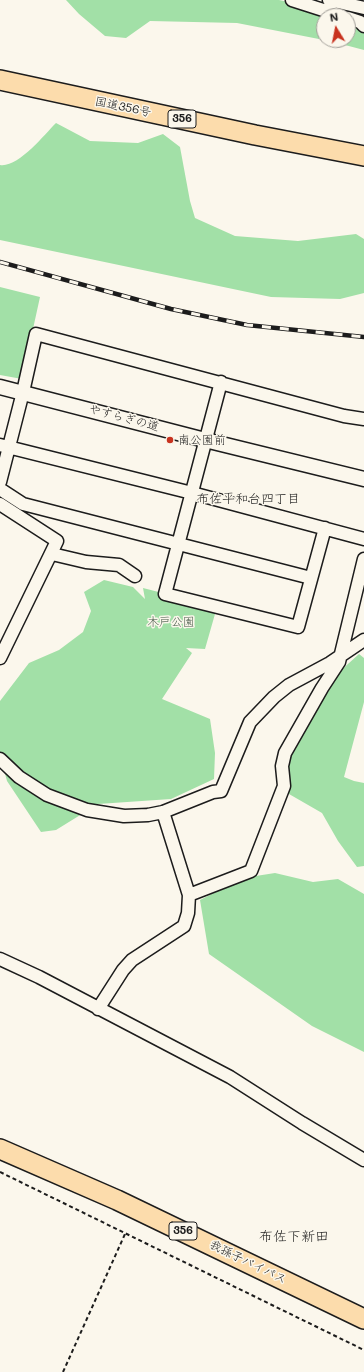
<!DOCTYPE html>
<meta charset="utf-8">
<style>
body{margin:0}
#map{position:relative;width:364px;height:1372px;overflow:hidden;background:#fbf7ec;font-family:Mali,sans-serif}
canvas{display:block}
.north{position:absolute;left:316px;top:8px;width:40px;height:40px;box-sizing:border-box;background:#fbf7ec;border:1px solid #a29f99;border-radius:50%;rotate:350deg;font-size:11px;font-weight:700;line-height:16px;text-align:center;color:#1c1c1c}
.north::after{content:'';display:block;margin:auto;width:14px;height:18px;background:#c8321e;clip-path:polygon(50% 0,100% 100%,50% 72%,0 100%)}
</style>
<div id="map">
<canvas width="364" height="1372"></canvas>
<div class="north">N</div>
</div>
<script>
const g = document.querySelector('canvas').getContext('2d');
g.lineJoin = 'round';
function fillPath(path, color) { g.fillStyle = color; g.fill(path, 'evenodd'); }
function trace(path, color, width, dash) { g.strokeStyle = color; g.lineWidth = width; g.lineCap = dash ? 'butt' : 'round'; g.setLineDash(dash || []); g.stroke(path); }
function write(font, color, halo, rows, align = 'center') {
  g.font = font + ' Mali,"Klee One",sans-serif'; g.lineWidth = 3; g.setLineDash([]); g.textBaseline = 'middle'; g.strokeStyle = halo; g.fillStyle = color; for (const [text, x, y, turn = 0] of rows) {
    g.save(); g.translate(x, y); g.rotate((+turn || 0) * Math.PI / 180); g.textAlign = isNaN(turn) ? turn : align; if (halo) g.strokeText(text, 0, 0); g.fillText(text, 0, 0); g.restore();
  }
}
const green = new Path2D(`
 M66 0H279L364 18V50L326 40H348V16H324V40L237 23 150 21 126 38 105 36 79 14Z
 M56 123 90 141 138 143 163 134 180 147 190 201 195 218 235 236 298 241 356 234 364 239V293L340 299 271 297 0 240V165C18 168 44 135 56 123Z
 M0 287 40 297 22 379 0 375Z
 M104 580 133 587 145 599 143 588 217 607 205 649 186 648 192 653 162 699 210 719 215 753 214 779 171 799 98 804 56 830 41 832 7 781 0 755V701L29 663 59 650 83 632 91 611 84 592Z
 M359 654 364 658V702L344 777 354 781 364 783V866L357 867 338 841 322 813 289 794 281 752 306 702Z
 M275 873 313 882 338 879 364 894V1052L312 1026 209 954 200 900 243 878Z`);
const path = new Path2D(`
 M0 1172 364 1350
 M63 1372 125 1234`);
const minor = new Path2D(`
 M292 0 342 16
 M329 0 364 8
 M348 18 360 22 364 26
 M221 382 165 594 298 627 325 528
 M0 445 192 493 364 539
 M0 482 23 392 36 334 344 416 364 419
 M0 489 23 504 311 578
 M0 504 57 541 0 658
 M52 554 86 562 119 565 135 576
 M0 759 19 777 47 795 87 810 124 816 148 815 163 812 213 792 221 791 250 722 274 697 289 685 330 663 364 640
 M189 895 251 871 284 786 282 766 285 753 322 688 339 662 364 559
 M0 959 39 977 230 1077 302 1123 364 1160
 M98 1009 123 970 132 960 184 926 188 913 189 895 163 812`);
const tertiary = new Path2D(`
 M0 387 205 440 364 479`);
const trunk = new Path2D(`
 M0 80 255 135 364 156
 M0 1149 117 1200 364 1319`);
const rail = new Path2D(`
 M0 262 171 309 247 325 364 337`);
const markers = [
 [170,440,4,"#c8321e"]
];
const shields = [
 [182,119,28],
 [183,1231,28]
];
const shieldNames = [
 ["356",182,119],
 ["356",183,1231]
];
const streetNames = [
 ["国道356号",123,107,12],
 ["やすらぎの道",124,418,15],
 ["我孫子バイパス",248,1262,26]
];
const poiNames = [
 ["南公園前",178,440]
];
const parkNames = [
 ["木戸公園",171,622]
];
const neighbourhoodNames = [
 ["布佐平和台四丁目",248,499]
];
const quarterNames = [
 ["布佐下新田",294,1237]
];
fillPath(green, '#a2e0a7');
trace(minor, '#1c1c1c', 15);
trace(tertiary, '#1c1c1c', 17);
trace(trunk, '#1c1c1c', 22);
trace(path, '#1c1c1c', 2, [4, 3]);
trace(minor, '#fbf7ec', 12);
trace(tertiary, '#fbf7ec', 14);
trace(trunk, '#fcdcac', 19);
trace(rail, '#1c1c1c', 4.5);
trace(rail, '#fbf7ec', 3, [9]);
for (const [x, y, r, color] of markers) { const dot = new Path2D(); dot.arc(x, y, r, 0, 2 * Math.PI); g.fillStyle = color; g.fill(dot); trace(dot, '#fbf7ec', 1.5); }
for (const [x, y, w] of shields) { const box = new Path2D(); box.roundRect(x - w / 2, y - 9, w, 18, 3); g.fillStyle = '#fbf7ec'; g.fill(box); trace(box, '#1c1c1c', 1); }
write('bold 11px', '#1c1c1c', null, shieldNames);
write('12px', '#1c1c1c', '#fbf7ec', streetNames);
write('12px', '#1c1c1c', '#fbf7ec', poiNames, 'left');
write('12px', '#445746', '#fbf7ec', parkNames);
write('13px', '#1c1c1c', '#fbf7ec', neighbourhoodNames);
write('14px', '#1c1c1c', '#fbf7ec', quarterNames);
</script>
